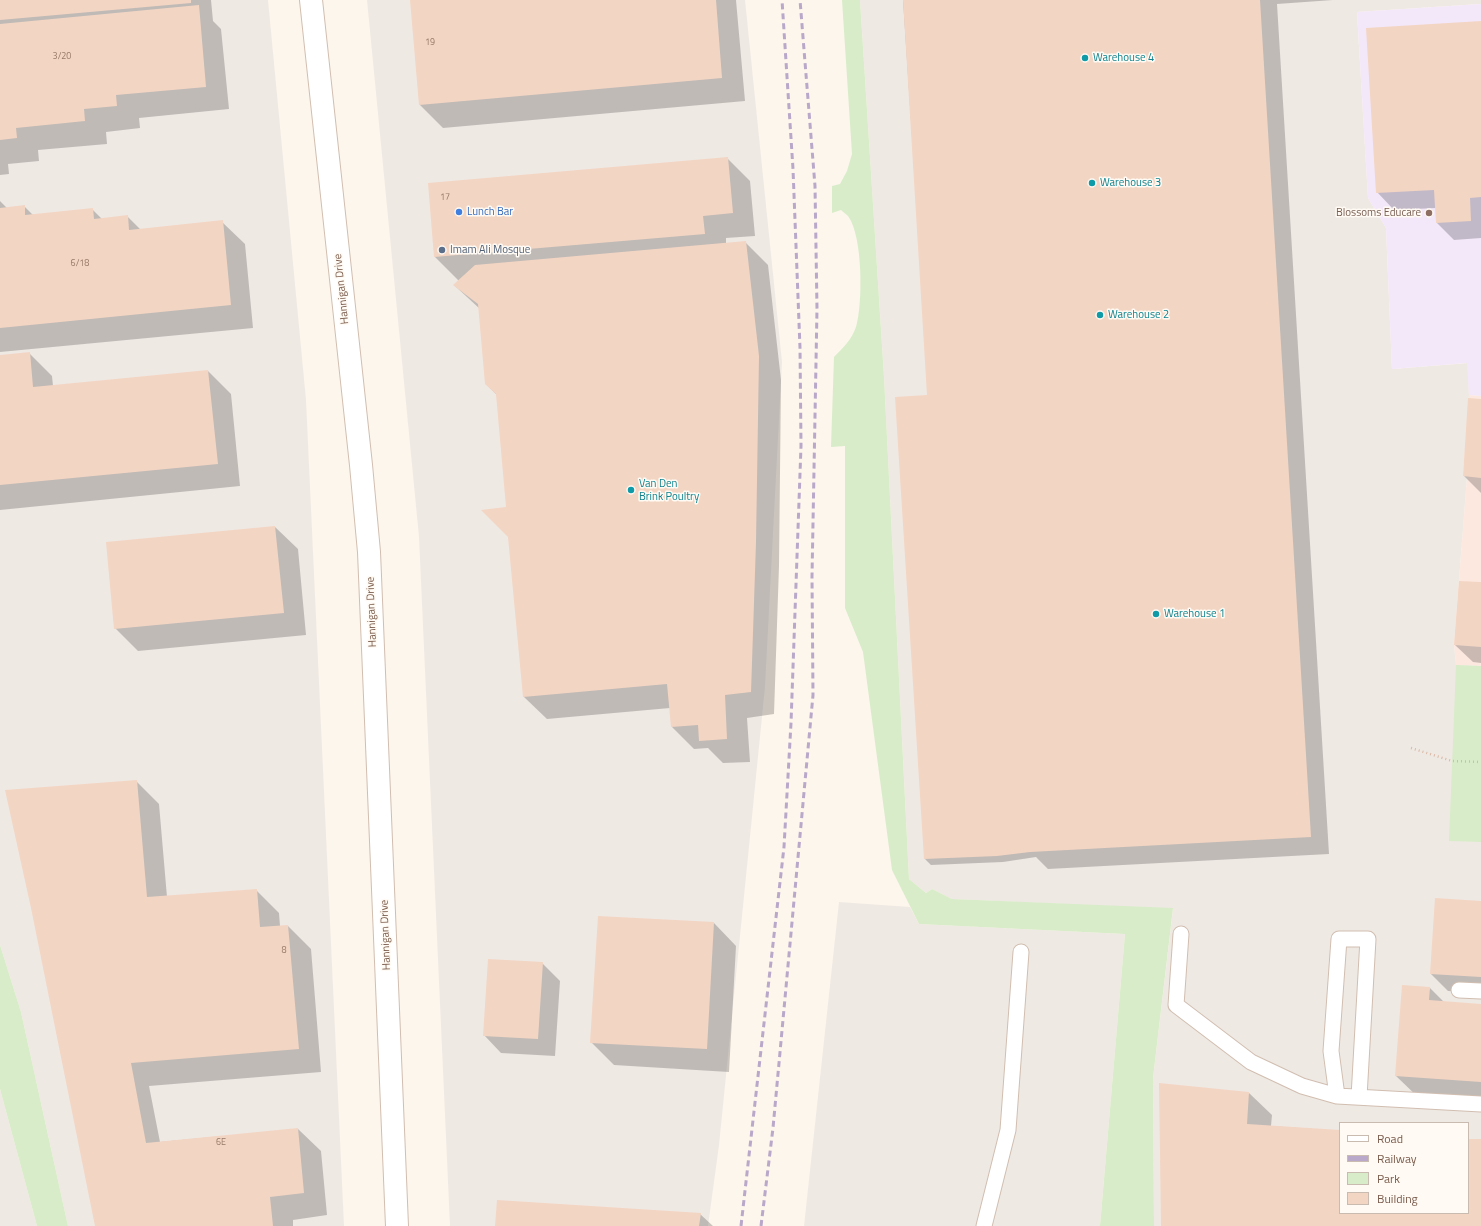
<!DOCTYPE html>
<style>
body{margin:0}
#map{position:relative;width:1481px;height:1226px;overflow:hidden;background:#fdf6ec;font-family:"Titillium Web",sans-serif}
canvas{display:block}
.legend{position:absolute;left:1339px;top:1122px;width:130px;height:92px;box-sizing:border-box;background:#fffaf3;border:1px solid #cabbb1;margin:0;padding:5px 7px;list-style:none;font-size:12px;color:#7a5c4d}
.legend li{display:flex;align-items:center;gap:8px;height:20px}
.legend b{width:20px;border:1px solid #cabbb1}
</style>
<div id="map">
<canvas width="1481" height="1226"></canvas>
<ul class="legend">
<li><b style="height:5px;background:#fff"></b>Road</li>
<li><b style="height:5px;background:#b9a8c9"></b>Railway</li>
<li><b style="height:11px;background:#d8ecc9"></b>Park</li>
<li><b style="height:11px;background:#f3d5c3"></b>Building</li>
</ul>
</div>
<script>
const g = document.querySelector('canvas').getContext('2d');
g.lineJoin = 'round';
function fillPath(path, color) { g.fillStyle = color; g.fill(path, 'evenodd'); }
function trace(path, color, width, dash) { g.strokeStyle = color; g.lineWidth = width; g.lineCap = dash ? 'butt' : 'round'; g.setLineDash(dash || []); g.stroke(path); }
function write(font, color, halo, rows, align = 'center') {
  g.font = font + ' "Titillium Web",sans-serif'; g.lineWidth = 3; g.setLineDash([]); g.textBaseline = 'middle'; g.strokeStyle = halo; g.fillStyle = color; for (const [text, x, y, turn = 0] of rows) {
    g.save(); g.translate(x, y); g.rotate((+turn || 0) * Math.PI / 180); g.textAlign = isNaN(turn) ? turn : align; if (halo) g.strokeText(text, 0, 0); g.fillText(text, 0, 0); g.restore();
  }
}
const commercial = new Path2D(`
 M1469 395 1481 396V666L1456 665 1454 645 1467 477 1463 476Z`);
const industrial = new Path2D(`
 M0 0H268L306 400 344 1226H68L21 1012 0 945Z
 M367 0H745L782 362 765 687 719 1145 708 1226H450L419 537Z
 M860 0H1481V4L1357 12 1368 198 1386 228 1392 369 1468 363 1469 395 1463 476 1467 477 1454 645 1456 665 1481 666V1226H1154L1153 1078 1173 909 952 899 932 889 926 893 909 879 884 377ZM1340 1123H1468V1213H1340Z
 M839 902 910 907 919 924 1125 934 1100 1226H804Z
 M0 1089 37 1226H0Z`);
const education = new Path2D(`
 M1481 4V396L1469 395 1467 363 1392 369 1386 228 1368 198 1357 12Z`);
const green = new Path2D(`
 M842 0H860L884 377 909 879 926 893 932 889 952 899 1173 908 1153 1078 1154 1226H1100L1125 934 919 924 892 870 863 652 845 608V446L831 447 834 357C843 348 852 339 856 327 863 304 863 236 848 216 846 214 843 212 841 210L832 213V186L840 184 847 171 852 154Z
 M1456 665 1481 666V842L1449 841Z
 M0 945 21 1012 68 1226H37L0 1089Z`);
const shadow = new Path2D(`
 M0 0H211L213 21 221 29 229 109 139 118 140 128 106 132 107 144 38 150 39 161 8 164 9 174 0 175Z
 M411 0H736L745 101 443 128 420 105Z
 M903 0H1333L1277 4 1329 854 1048 869 1036 857 1003 862 931 865 925 859 929 396Z
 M1481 22V238L1454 240 1437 223 1436 208 1394 210 1377 192Z
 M727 158 750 181 755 236 726 238V244L745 242 768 265 781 380 779 566 774 714 747 718 750 762 723 763 708 748 694 749 672 727 670 708 547 719 524 697 497 395 486 384 480 309 454 285 459 281 435 257 429 184Z
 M0 201 7 208 24 206 33 215 92 209 102 219 127 216 141 230 222 222 245 244 253 328 0 352Z
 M29 353 52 376 53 386 208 371 231 394 240 486 0 510V356Z
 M1481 400V493L1464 476Z
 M275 527 298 549 306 635 138 651 115 628Z
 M1481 583V663L1473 662 1455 645Z
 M136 781 159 804 167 897 256 890 279 913 280 926H288L311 949 321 1072 149 1086 160 1142 298 1129 321 1151 327 1215 293 1220V1226H96Z
 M1481 902V993L1448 991 1431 974Z
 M714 923 736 946 729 1072 614 1065 591 1042Z
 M542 963 560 981 555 1056 501 1053 484 1035Z
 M1430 988 1444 1002 1481 1005V1103L1419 1098 1396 1076Z
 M1249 1093 1272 1115 1271 1126 1340 1131V1213H1468V1140L1481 1141V1226H1162Z
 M700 1214 713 1226H496Z`);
const building = new Path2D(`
 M0 0H191V3L0 20Z
 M410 0H716L722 78 419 105Z
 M903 0H1260L1311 837 1030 852 997 856 924 859 895 397 927 395Z
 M199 5 206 87 116 95 117 106 84 109 85 121 16 128 17 138 0 140V24Z
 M1481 21V197L1470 198 1471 221 1436 223 1434 190 1376 193 1366 28Z
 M728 157 733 213 703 216 705 234 434 257 428 183Z
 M25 205V215L93 208 94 219 128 215 129 230 223 220 231 305 0 328V208Z
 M746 241 759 356 756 542 751 692 725 695 727 739 699 741 698 725 671 727 667 684 523 697 508 537 481 510 506 507 496 394 485 384 478 304 453 285 475 265Z
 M30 352 33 387 208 370 218 464 0 485V355Z
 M1468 398 1481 399V478L1463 476Z
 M275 526 284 613 114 629 106 542Z
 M1459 581 1481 582V647L1454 645Z
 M137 780 147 897 257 889 260 927 288 925 299 1049 131 1063 146 1143 298 1128 304 1193 270 1197 273 1226H95L31 908 5 790Z
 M1435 898 1481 901V977L1430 974Z
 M598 916 714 922 707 1049 590 1043Z
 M488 959 543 962 538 1039 483 1036Z
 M1402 985 1430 987 1429 1000 1481 1004V1082L1395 1076Z
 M1159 1083 1249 1092 1247 1124 1340 1130V1213H1468V1139H1481V1226H1161Z
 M497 1200 701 1213 699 1226H495Z`);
const path = new Path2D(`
 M1411 748 1452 761 1481 762`);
const service = new Path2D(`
 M1181 934 1176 1005 1251 1062 1302 1086 1337 1096 1481 1104
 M1459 990 1481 991
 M1337 1096 1331 1051 1339 939H1368L1359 1097
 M984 1226 1008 1130 1021 952`);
const minor = new Path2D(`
 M311 0 361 465 369 552 397 1226`);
const rail = new Path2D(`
 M741 1226 784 847 791 723 801 446 800 348 793 169 782 0
 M761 1226 773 1128 813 695 812 577 817 309 815 186 800 0`);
const markers = [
 [1085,58,4,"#0f9aa8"],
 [1092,183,4,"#0f9aa8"],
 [459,212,4,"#3f7fe0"],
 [1429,213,4,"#8d6e63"],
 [442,250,4,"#5c6f8a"],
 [1100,315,4,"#0f9aa8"],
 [631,490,4,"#0f9aa8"],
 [1156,614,4,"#0f9aa8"]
];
const numberNames = [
 ["19",430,43],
 ["3/20",62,57],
 ["17",445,198],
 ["6/18",80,264],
 ["8",284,951],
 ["6E",221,1143]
];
const cultureNames = [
 ["Warehouse 4",1093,58],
 ["Warehouse 3",1100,183],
 ["Warehouse 2",1108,315],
 ["Van Den",639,484],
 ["Brink Poultry",639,497],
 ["Warehouse 1",1164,614]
];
const shopNames = [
 ["Lunch Bar",467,212]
];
const educationNames = [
 ["Blossoms Educare",1421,213]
];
const serviceNames = [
 ["Imam Ali Mosque",450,250]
];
const streetNames = [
 ["Hannigan Drive",342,289,-96],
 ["Hannigan Drive",372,612,-92],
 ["Hannigan Drive",386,935,-92]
];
fillPath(commercial, '#fde8e0');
fillPath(industrial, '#efe9e4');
fillPath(education, '#f3e8fa');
fillPath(green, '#d8ecc9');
fillPath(shadow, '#0003');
fillPath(building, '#f3d5c3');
trace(service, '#d1beb0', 17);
trace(minor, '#d1beb0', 24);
trace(path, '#d9b8a5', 2.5, [1, 3]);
trace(service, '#fff', 15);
trace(minor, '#fff', 22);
trace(rail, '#b9a8c9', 3, [6, 4]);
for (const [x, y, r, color] of markers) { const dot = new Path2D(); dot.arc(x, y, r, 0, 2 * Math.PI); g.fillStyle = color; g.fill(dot); trace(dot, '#fffaf3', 1.5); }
write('9px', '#987a6a', null, numberNames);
write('11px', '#0d838f', '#fffaf3', cultureNames, 'left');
write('11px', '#366cbe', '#fffaf3', shopNames, 'left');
write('11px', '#785e54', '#fffaf3', educationNames, 'right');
write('11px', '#4e5e75', '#fffaf3', serviceNames, 'left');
write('11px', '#7a5c4d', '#fffaf3', streetNames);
</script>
